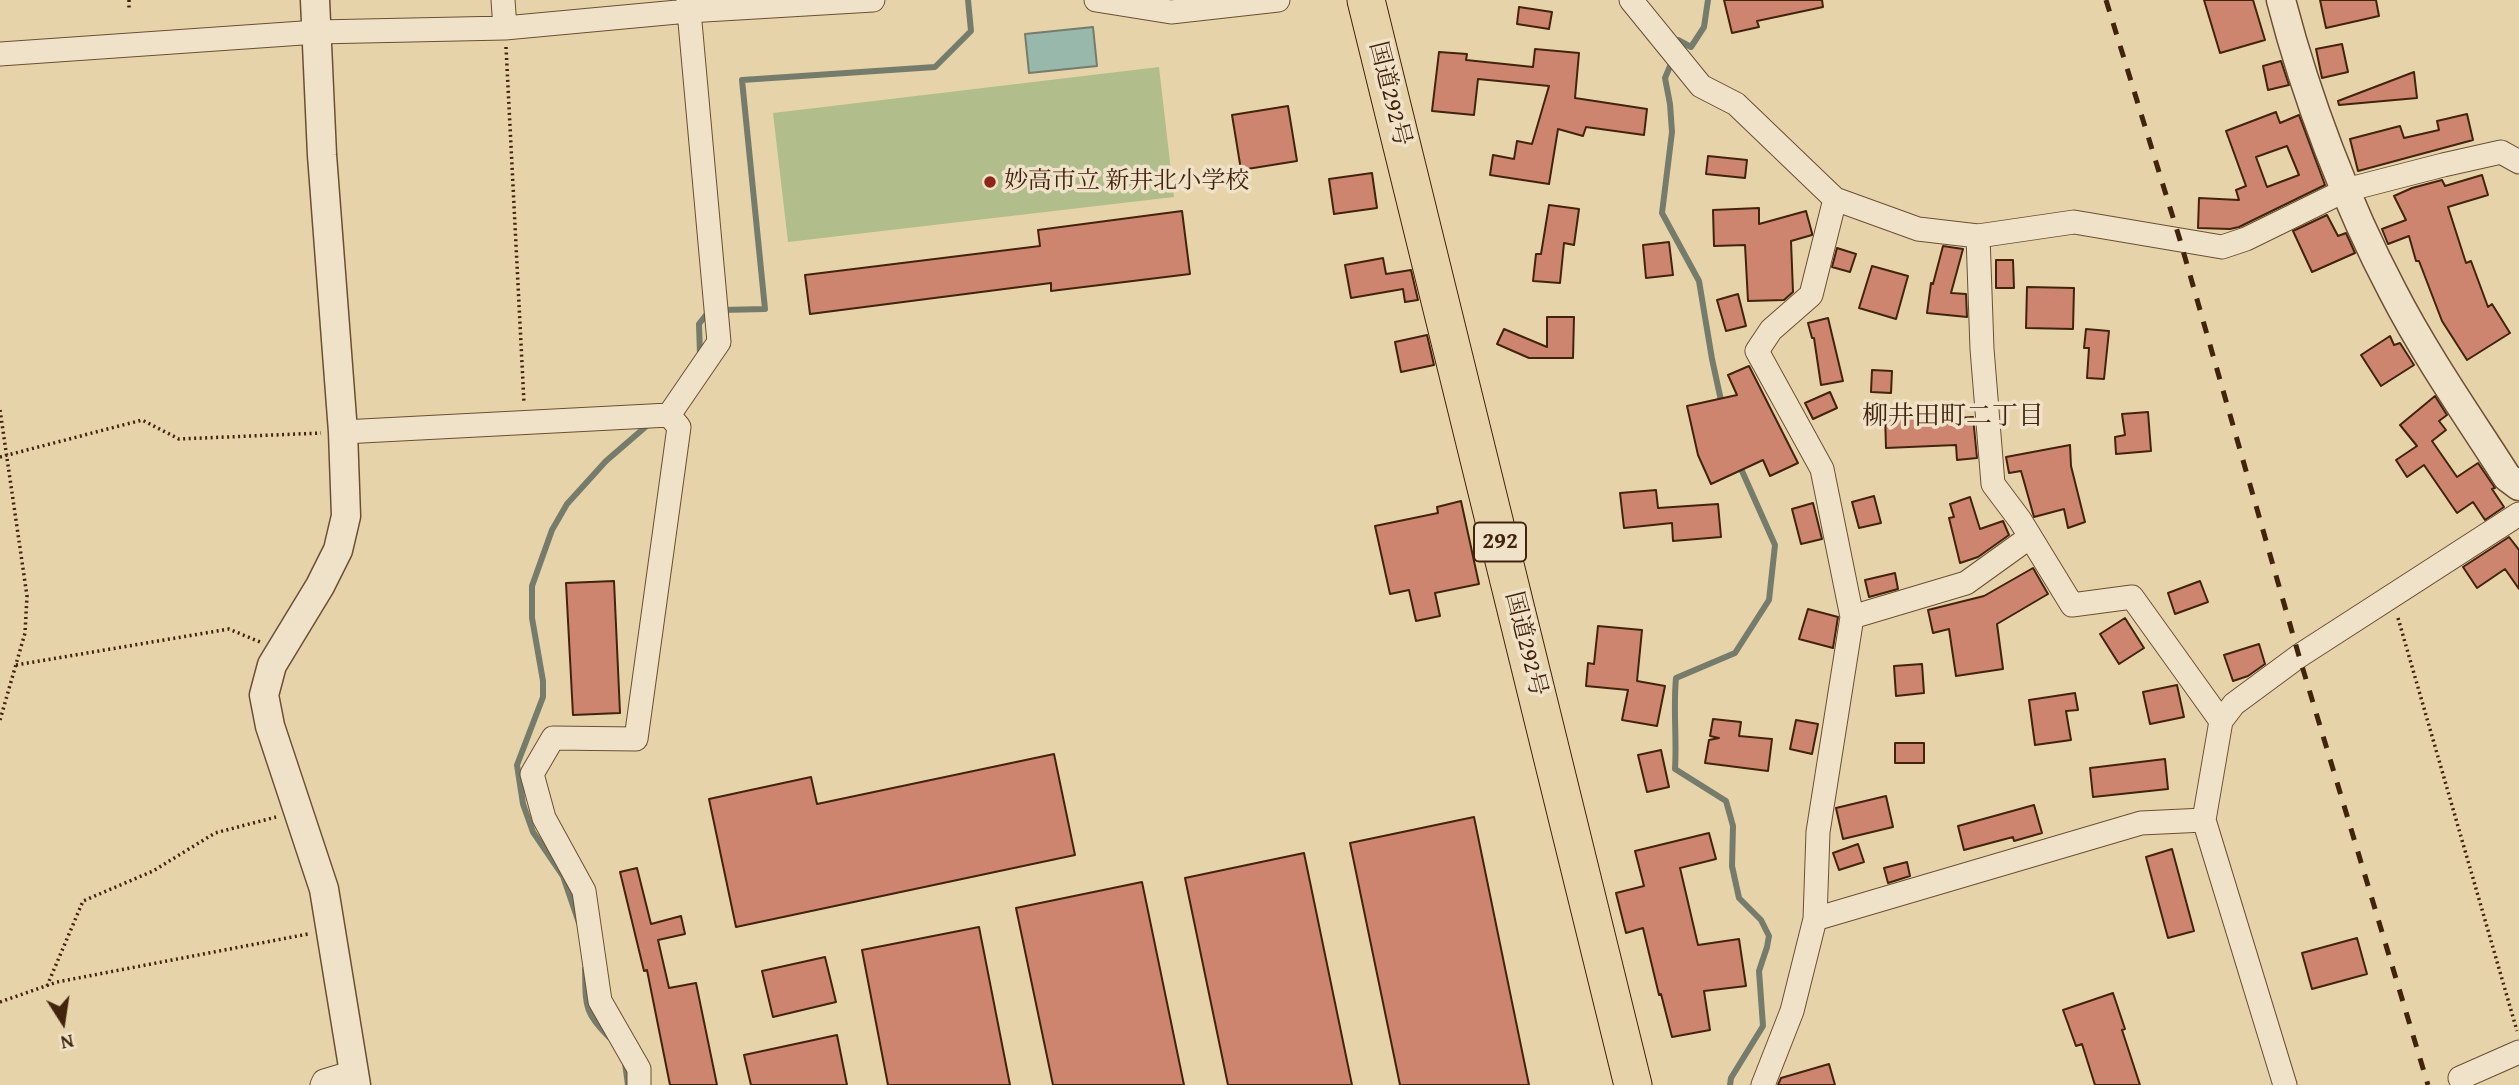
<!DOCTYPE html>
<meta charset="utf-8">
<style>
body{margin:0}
#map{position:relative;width:2519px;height:1085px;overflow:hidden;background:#e7d3aa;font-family:"Gentium Book Plus",serif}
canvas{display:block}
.north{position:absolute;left:28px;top:987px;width:70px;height:70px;-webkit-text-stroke:5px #efe2c8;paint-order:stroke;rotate:168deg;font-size:19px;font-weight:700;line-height:28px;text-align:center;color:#42230c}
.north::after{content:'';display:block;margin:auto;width:24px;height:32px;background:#42230c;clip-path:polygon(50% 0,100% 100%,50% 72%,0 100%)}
</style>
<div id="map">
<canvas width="2519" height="1085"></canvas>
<div class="north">N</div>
</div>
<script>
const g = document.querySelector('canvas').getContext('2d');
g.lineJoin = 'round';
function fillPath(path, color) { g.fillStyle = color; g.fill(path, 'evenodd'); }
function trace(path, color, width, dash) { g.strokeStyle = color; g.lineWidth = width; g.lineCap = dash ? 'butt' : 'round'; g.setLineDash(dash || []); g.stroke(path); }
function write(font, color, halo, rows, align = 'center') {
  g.font = font + ' "Gentium Book Plus","Noto Serif JP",serif'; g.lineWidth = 7; g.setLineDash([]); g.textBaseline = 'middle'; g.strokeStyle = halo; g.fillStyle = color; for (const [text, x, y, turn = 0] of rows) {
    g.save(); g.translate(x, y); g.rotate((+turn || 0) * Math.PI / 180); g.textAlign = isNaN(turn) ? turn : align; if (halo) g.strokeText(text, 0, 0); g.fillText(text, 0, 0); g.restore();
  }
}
const green = new Path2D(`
 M1159 67 1174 197 788 242 773 113Z`);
const water = new Path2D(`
 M1093 27 1097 66 1029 73 1025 34Z`);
const stream = new Path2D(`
 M1676 45 1678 40 1691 47 1704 27 1708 0
 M1673 59 1665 78 1670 104 1672 132 1662 213 1699 281 1712 359 1722 405
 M722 310 765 309 742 80 935 67 971 31 968 0
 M698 358 700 355 699 324 706 315 712 313
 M579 923 563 876 533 832 523 804 517 765 543 697V681L532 618V586L552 530 567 504 606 461 650 423
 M585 969C586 1004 583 1012 609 1037
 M625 1063 628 1085
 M1730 1085 1731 1078 1763 1026 1759 971 1767 947 1769 936 1761 920 1739 898 1732 866 1733 826 1726 801 1675 769C1677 739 1673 709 1676 678L1735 653 1769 600 1775 545 1738 462`);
const building = new Path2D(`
 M1724 0H1822L1823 7 1757 21 1759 27 1732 33Z
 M2204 0H2253L2265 40 2220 53Z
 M2320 0H2376L2379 16 2326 28Z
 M1519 7 1552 12 1549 29 1517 24Z
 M2342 44 2348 72 2322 78 2316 49Z
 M1535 49 1579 53 1575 98 1647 109 1644 135 1586 127 1583 136 1558 129 1549 184 1490 175 1493 155 1514 159 1517 141 1532 144 1549 86 1478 79 1474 115 1432 111 1439 52 1467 54 1466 60 1533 67Z
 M2281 61 2289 85 2268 90 2263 66Z
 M2414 72 2417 98 2339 105 2338 101Z
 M1288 106 1297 161 1241 170 1232 115Z
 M2276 112 2280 123 2299 115 2325 185 2239 227 2230 229 2198 228 2199 198 2239 200 2236 190 2246 186 2226 131ZM2287 146 2299 175 2267 187 2256 157Z
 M2467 114 2473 140 2358 171 2350 139 2400 126 2404 138 2439 130 2437 121Z
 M1708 156 1747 160 1745 178 1706 174Z
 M1372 173 1377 208 1334 214 1329 179Z
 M2482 175 2488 195 2448 207 2466 263 2471 261 2488 307 2492 304 2510 333 2467 360 2442 321 2419 261H2416L2409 236 2388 244 2382 229 2406 220 2394 196 2412 188 2442 180 2445 186Z
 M1549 205 1579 209 1574 245 1564 243 1560 283 1533 281 1536 254H1541Z
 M1759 208V224L1806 211 1812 233V235L1791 241 1793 292 1784 300 1748 301 1745 245 1714 246 1713 210Z
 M1182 211 1190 274 1051 291V283L810 314 805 275 1040 246 1038 230Z
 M2327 215 2338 236 2346 233 2355 253 2312 272 2293 231Z
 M1669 242 1673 275 1646 278 1643 245Z
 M1943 246 1963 249 1951 293 1966 294 1967 317 1927 313 1931 283 1933 284Z
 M1837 248 1856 254 1850 272 1832 267Z
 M1383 258 1386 274 1411 270 1418 300 1405 302 1403 289 1351 298 1345 265Z
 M1996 260H2013L2014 288H1996Z
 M1872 266 1908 276 1896 319 1859 308Z
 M2027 287 2074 288 2073 329 2026 328Z
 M1738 294 1746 326 1726 331 1717 300Z
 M1547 317H1574L1573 358H1529L1497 344 1504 329 1547 347Z
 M1828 318 1843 381 1821 385 1814 338H1812L1808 323Z
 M2086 329 2109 331 2104 379 2087 378 2089 348H2084Z
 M1427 335 1434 365 1401 372 1395 342Z
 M2390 336 2394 345 2400 343 2414 365 2381 386 2361 355Z
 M1749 366 1798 463 1770 476 1763 460 1711 484 1698 455 1687 406 1737 395 1728 375Z
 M1872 370 1892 371 1891 393 1871 392Z
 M1830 392 1837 408 1813 419 1805 403Z
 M2435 396 2447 415 2439 421 2446 430 2432 441 2457 477 2478 463 2495 488 2492 489 2504 507 2485 520 2473 502 2457 513 2424 465 2407 477 2396 460 2417 446 2400 425Z
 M1941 412 1942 419 1973 417 1977 458 1957 460 1956 445 1886 448 1885 414Z
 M2148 412 2151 451 2116 454 2115 437 2125 435 2122 414Z
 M2070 445 2071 466 2085 522 2068 528 2064 509 2034 517 2021 471 2009 473 2006 457Z
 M1656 490 1658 508 1718 504 1721 537 1673 541 1672 523 1624 528 1620 493Z
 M1874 496 1881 523 1859 528 1852 502Z
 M1970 497 1980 529 2003 521 2009 535 1978 557 1960 563 1949 518 1954 517 1950 504Z
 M1461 501 1479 584 1435 593 1440 616 1416 621 1409 590 1390 594 1375 526 1438 513 1437 507Z
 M1813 503 1822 539 1801 544 1792 509Z
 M2509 537 2519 550V589L2505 569 2477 588 2463 567Z
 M2033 568 2048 594 1997 624 2003 669 1956 676 1949 629 1933 633 1928 610 1984 596Z
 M1895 573 1898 589 1869 597 1865 580Z
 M614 581 620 713 573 715 566 583Z
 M2200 581 2208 602 2175 614 2168 593Z
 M1808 609 1838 617 1833 648 1799 639Z
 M2125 618 2144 648 2119 664 2100 634Z
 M1598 626 1642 630 1637 681 1665 686 1657 726 1622 720 1628 690 1586 686 1588 663 1594 664Z
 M2259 644 2265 664 2248 676 2233 681 2224 655Z
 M1922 664 1924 693 1896 696 1894 666Z
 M2177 685 2184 717 2150 724 2143 692Z
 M2075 693 2078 710 2066 711 2071 740 2035 745 2029 700Z
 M1713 719 1741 722 1739 736 1772 739 1768 771 1705 763 1709 740 1719 738 1710 736Z
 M1796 720 1818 724 1812 754 1790 749Z
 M1895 743H1924V763H1895Z
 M1661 750 1669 787 1647 792 1638 755Z
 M1054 754 1075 855 736 927 709 799 811 777 817 804Z
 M2165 759 2168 789 2093 797 2090 768Z
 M1886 796 1893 827 1843 839 1836 808Z
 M2034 805 2042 833 2014 841 2013 837 1964 850 1958 826Z
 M1474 817 1529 1085H1400L1350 843Z
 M1709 833 1716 859 1680 868 1698 945 1739 939 1746 986 1704 991 1710 1030 1672 1037 1661 994 1659 995 1643 928 1626 933 1616 893 1644 886 1635 851Z
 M1858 844 1864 862 1839 870 1833 853Z
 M2172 849 2194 931 2168 938 2146 857Z
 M1304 853 1352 1085H1228L1185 878Z
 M1907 862 1910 876 1888 883 1884 868Z
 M637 868 651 924 681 916 685 934 658 940 669 988 696 983 717 1085H670L647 970 644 971 620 872Z
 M1142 882 1184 1085H1053L1016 908Z
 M979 927 1010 1085H888L862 950Z
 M2357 938 2367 974 2312 989 2302 953Z
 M825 957 836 1002 773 1017 762 971Z
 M2113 993 2125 1029 2122 1030 2140 1085H2095L2082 1044 2076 1046 2063 1010Z
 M837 1035 847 1085H751L744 1055Z
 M1829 1064 1835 1085H1778L1781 1078Z`);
const path = new Path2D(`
 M129 0V11
 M506 47 524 403
 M0 410 27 596 25 633 0 720
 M0 457 142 420 179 439 321 433
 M2398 618 2517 1031
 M16 665 229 629 260 642
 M47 986 83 901 153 871 215 833 276 817
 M0 1002 57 982 308 934`);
const minor = new Path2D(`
 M503 0 505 28
 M1096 0 1171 12 1278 0
 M1631 0 1701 86 1736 104 1835 199 1918 229 1978 236 2074 222 2222 247 2246 239 2346 190 2443 165 2501 152 2519 162
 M0 54 317 32 505 28 688 11 873 0
 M1978 236 1982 349 1993 484 2020 520 2072 605 2132 597 2221 721
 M343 432 669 415 719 342 688 0
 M1852 617 1966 583 2030 537
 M1815 919 2141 823 2204 820
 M2460 1078 2519 1052
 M322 1085 324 1081 354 1072
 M639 1085V1069L600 1001 584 891 544 818 532 774 553 738 636 739 679 427 669 415
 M1763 1085 1792 1011 1815 919 1818 832 1852 617 1822 469 1757 351 1771 330 1811 295 1835 199
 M2285 1085 2204 820 2221 721 2234 704 2299 656 2519 514`);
const tertiary = new Path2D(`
 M315 0 322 155 343 432 346 516 338 550 320 586 272 665 264 695 270 726 324 889 356 1085
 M2281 0C2306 97 2346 203 2393 292 2426 356 2468 416 2507 477L2519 486`);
const trunk = new Path2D(`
 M1366 0 1633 1085`);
const rail = new Path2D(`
 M2106 0 2180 240 2299 656 2428 1085`);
const markers = [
 [990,182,7,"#8f2418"]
];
const shields = [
 [1500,542,52]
];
const shieldNames = [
 ["292",1500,542]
];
const streetNames = [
 ["国道292号",1389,94,76],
 ["国道292号",1525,644,76]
];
const poiNames = [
 ["妙高市立 新井北小学校",1004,182]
];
const neighbourhoodNames = [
 ["柳井田町二丁目",1953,417]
];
fillPath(green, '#b1be8c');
fillPath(water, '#97b8aa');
trace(water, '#757c6b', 2);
trace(stream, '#757c6b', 6);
fillPath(building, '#cd8570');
trace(building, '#42230c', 2);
trace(minor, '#6b4f34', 25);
trace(tertiary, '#6b4f34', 31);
trace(trunk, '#42230c', 39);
trace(path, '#42230c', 3.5, [2, 3.5]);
trace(minor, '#efe2c8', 23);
trace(tertiary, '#efe2c8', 28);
trace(trunk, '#e7d3aa', 37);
trace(rail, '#42230c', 5, [12, 12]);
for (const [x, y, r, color] of markers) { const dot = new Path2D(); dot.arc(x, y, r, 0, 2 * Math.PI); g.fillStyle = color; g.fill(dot); trace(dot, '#efe2c8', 2.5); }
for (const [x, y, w] of shields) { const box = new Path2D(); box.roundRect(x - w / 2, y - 19.5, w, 39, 5); g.fillStyle = '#efe2c8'; g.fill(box); trace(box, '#42230c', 2); }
write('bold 23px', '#42230c', null, shieldNames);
write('24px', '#42230c', '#efe2c8', streetNames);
write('24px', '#42230c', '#efe2c8', poiNames, 'left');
write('26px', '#42230c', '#efe2c8', neighbourhoodNames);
</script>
